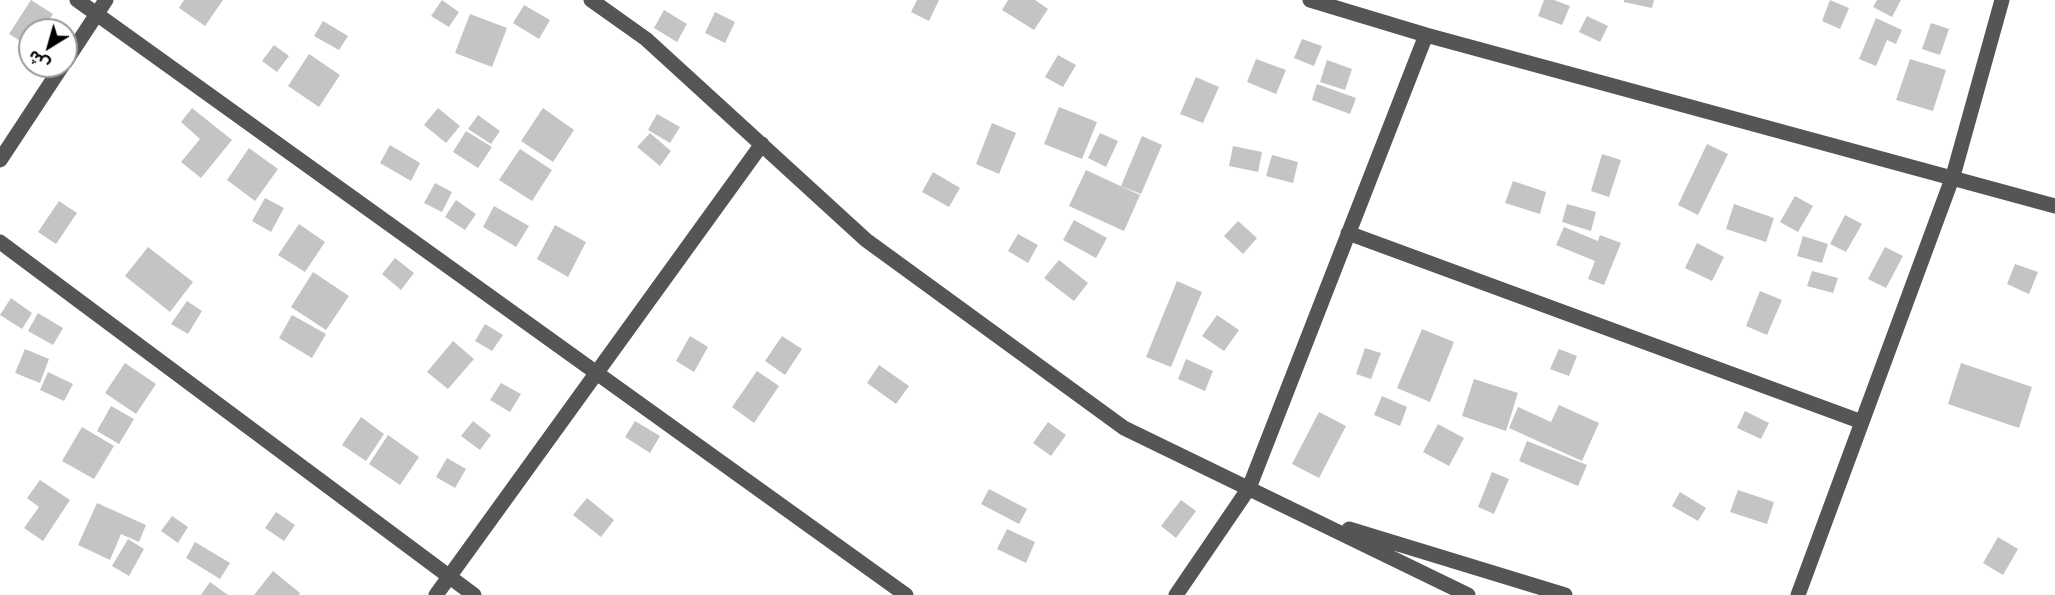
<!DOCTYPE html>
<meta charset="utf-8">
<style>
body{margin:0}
#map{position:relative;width:2055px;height:595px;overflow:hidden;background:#fff;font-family:"Archivo Narrow","Noto Sans Arabic",sans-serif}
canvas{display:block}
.north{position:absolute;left:18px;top:18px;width:60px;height:60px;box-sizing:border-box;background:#fff;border:2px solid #999;border-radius:50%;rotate:217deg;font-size:16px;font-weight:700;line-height:24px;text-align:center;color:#000}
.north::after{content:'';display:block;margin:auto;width:21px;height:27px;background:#000;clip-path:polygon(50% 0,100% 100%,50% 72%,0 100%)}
</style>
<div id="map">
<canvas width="2055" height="595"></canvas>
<div class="north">ش</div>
</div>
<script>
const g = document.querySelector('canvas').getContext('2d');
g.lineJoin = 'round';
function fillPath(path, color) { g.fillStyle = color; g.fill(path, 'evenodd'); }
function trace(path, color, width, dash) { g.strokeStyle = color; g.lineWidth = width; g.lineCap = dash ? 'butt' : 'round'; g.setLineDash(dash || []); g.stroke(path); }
const building = new Path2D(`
 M31 0 53 14 42 30H30V47L9 34Z
 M184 0H223L205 26 179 8Z
 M442 0 459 12 449 27 431 16Z
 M917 0H939L929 21 911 12Z
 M1008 0H1035L1048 9 1034 30 1002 10Z
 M1544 0H1554L1570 6 1562 25 1538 16Z
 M1624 0H1654L1652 8 1624 2Z
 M1830 0 1849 8 1840 29 1822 21Z
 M1877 0H1901L1892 17 1873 7Z
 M524 5 550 20 539 39 513 23Z
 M664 10 687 24 677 42 654 28Z
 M715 12 735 22 725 43 705 33Z
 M470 14 507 28 492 67 455 53Z
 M1587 16 1608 26 1600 42 1579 32Z
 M1876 18 1902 30 1896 44 1887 40 1876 66 1859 59Z
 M323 21 348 36 339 50 314 36Z
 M1931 23 1949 29 1940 55 1922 49Z
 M1302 39 1322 46 1314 66 1294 58Z
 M274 45 289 56 277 72 262 61Z
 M309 54 340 75 319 107 288 86Z
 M1058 55 1076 65 1063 87 1045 77Z
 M1256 59 1286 70 1276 94 1247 82Z
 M1910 59 1946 70 1933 111 1896 100Z
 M1327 60 1352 69 1345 90 1320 82Z
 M1196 77 1219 87 1203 123 1180 114Z
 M1317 84 1356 98 1350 114 1312 100Z
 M1059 107 1097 122 1082 159 1044 144Z
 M192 108 232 140 201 178 181 162 200 139 181 122Z
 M438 108 460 126 446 143 424 125Z
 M543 108 574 130 553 162 521 141Z
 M657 114 680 127 670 143 648 130Z
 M478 115 500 131 491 144 468 129Z
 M992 123 1016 133 999 174 976 164Z
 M466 131 492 147 478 168 453 152Z
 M650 133 671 151 660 166 637 147Z
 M1100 133 1118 141 1106 167 1088 158Z
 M1142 136 1162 145 1141 194 1121 186Z
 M1707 144 1728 154 1698 215 1678 205Z
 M390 145 420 163 411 181 380 163Z
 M1233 146 1262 152 1258 172 1229 166Z
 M249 148 278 169 255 201 227 180Z
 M520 149 552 170 532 201 499 180Z
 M1602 154 1621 160 1609 197 1591 191Z
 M1272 155 1298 162 1293 183 1266 176Z
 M1086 170 1140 195 1124 231 1069 206Z
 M933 172 960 188 949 207 922 192Z
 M1513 181 1546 192 1540 214 1505 203Z
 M435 183 452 192 442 212 424 203Z
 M1795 196 1813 206 1798 232 1780 222Z
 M265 198 284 208 271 232 252 221Z
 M456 200 476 214 465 230 445 217Z
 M59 201 77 213 56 244 38 232Z
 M1567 204 1596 212 1591 231 1562 222Z
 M1734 204 1774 218 1766 242 1726 229Z
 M494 206 529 226 516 247 483 227Z
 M1845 215 1862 224 1846 252 1830 244Z
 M1074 220 1107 238 1096 258 1063 240Z
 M1238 221 1257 238 1243 254 1224 236Z
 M299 224 325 242 305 272 278 255Z
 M555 225 586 242 568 277 537 259Z
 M1564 227 1598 241 1600 235 1621 243 1604 285 1588 279 1595 261 1556 245Z
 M1018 234 1038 245 1028 263 1008 251Z
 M1803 236 1828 244 1822 263 1797 256Z
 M1697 243 1724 257 1712 281 1685 268Z
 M148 247 193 282 170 312 125 276Z
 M1885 247 1903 256 1886 288 1868 279Z
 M395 258 414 273 401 290 382 274Z
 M1059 260 1088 283 1074 301 1044 278Z
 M2015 264 2038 272 2029 294 2007 284Z
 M1812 271 1838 278 1833 293 1807 286Z
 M313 272 349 296 326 330 291 307Z
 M1177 281 1202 292 1171 367 1146 357Z
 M1760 291 1782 300 1767 335 1746 326Z
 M11 298 32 313 22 329 0 315Z
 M187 301 202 311 188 334 171 324Z
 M38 313 63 328 53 345 28 331Z
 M292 315 326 334 312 358 279 338Z
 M1217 315 1239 330 1224 351 1202 336Z
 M485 324 503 335 492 351 475 341Z
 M1422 329 1454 342 1430 402 1397 388Z
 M690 336 708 347 694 372 676 361Z
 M782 336 802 349 785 375 765 361Z
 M453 341 474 359 448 389 427 372Z
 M1365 348 1381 353 1371 379 1356 374Z
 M25 349 49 359 40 383 15 373Z
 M1559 349 1577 356 1569 376 1550 369Z
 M1186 359 1213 371 1205 391 1178 379Z
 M125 363 156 384 136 414 105 393Z
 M1961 363 2032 387 2019 428 1948 404Z
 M879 365 909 386 896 404 867 383Z
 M757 371 779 386 754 423 732 407Z
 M48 372 73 384 64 401 40 390Z
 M1474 379 1518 393 1506 431 1462 416Z
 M501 383 521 394 510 412 490 400Z
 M1382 396 1407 407 1400 426 1374 415Z
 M1559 405 1599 423 1582 461 1509 428 1518 407 1551 422Z
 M111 406 134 419 119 444 97 431Z
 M1745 411 1769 423 1761 439 1737 428Z
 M1319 412 1346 426 1319 478 1292 464Z
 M361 417 384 434 366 461 342 445Z
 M473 421 491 435 480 450 461 436Z
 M635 421 660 436 650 453 625 437Z
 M1048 422 1066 435 1051 456 1033 443Z
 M1438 424 1464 438 1449 466 1423 452Z
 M82 427 114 446 94 479 62 461Z
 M388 435 419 457 400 485 369 464Z
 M1527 441 1587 465 1578 486 1519 461Z
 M447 458 466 469 455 488 436 477Z
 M1492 472 1509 479 1494 514 1478 507Z
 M40 480 70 500 43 541 24 528 39 507 27 498Z
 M989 489 1027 509 1019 524 981 504Z
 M1738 490 1774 502 1767 524 1730 512Z
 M1680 492 1706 508 1698 521 1672 506Z
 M587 498 614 520 601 537 573 515Z
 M1181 500 1196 511 1176 538 1161 526Z
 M97 503 146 525 139 542 121 534 110 560 78 545Z
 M276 512 295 525 284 541 265 528Z
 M172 516 188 527 178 543 161 531Z
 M1007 529 1035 542 1026 563 997 549Z
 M1998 537 2018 549 2003 575 1983 563Z
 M128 539 144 549 129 576 112 566Z
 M195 542 230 563 220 579 186 558Z
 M273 571 300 593 299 595H254Z
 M210 582 228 595H201Z`);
const minor = new Path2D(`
 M77 0 906 595
 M591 0 646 39 866 240 1124 428 1468 595
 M1310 0 1426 35 2055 206
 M66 61 106 0
 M0 160 62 66
 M1348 233 1862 422
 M0 242 474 595
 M1349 529 1565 595
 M436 595 762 144
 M1176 595 1249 488 1426 35
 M1798 595 1953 176 2002 0`);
fillPath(building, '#c4c4c4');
trace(minor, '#555', 15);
</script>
